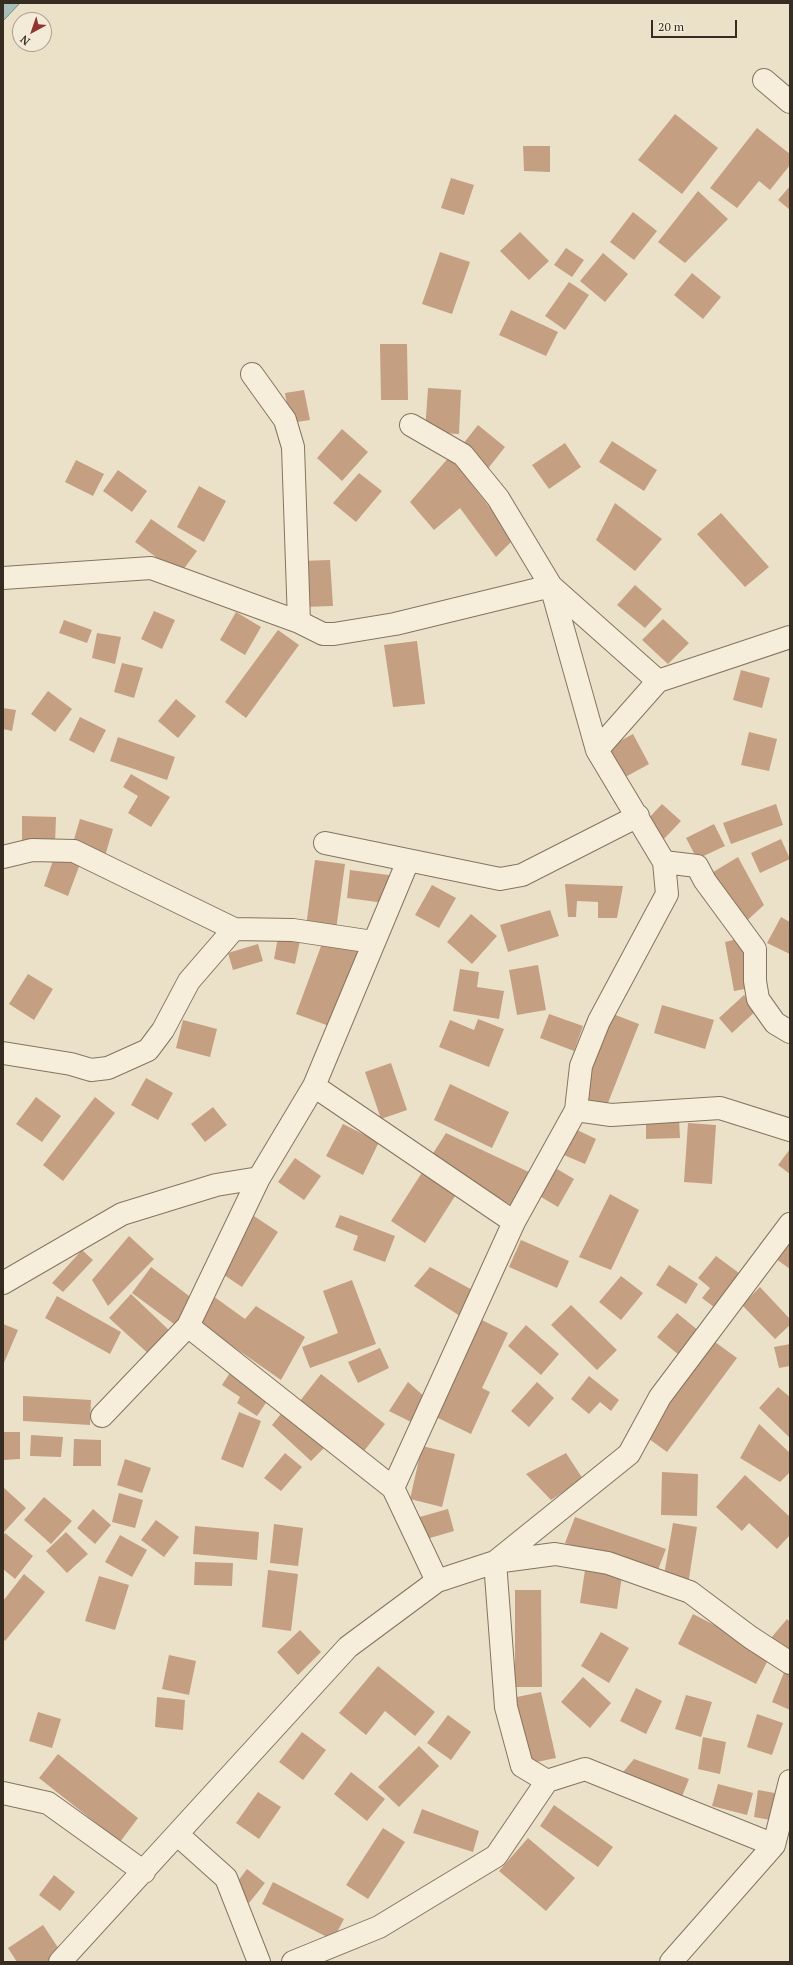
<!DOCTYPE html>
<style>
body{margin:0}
#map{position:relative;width:793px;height:1965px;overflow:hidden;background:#ebe1c9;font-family:"PT Serif",serif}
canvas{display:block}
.frame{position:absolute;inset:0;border:4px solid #372c21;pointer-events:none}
.north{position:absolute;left:12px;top:12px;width:40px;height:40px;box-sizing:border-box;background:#f3ebd7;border:1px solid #a89f8e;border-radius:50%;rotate:220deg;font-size:11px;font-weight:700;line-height:16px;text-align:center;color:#372c21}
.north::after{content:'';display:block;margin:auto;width:14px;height:18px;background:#8f3534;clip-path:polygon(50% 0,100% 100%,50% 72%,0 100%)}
.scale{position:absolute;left:651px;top:20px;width:86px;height:18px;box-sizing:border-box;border:2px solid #372c21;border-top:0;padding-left:5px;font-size:12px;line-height:14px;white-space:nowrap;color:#372c21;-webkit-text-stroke:3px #f3ebd7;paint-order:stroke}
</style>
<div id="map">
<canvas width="793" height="1965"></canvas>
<div class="frame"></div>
<div class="north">N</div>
<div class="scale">20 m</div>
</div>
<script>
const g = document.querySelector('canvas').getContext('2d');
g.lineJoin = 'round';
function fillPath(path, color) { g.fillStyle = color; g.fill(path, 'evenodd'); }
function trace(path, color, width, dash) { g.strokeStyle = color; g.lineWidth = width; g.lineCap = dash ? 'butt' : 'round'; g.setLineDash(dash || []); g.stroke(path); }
const water = new Path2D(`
 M3 3H20L3 21Z`);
const building = new Path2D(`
 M675 114 718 148 682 194 638 160Z
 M757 128 790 154V165L770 190 759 181 737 208 710 188Z
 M523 146H550V172L524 171Z
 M451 178 474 185 464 215 441 208Z
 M790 186V210L778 200Z
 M698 191 728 219 685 263 658 242Z
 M633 212 657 231 634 260 610 242Z
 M520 232 549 261 529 280 500 251Z
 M566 248 584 260 572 277 554 265Z
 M440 252 470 262 452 314 422 304Z
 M603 253 628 274 605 302 580 281Z
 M692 273 721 297 703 319 674 295Z
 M569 282 589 295 565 330 545 316Z
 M511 310 558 332 546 356 499 335Z
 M380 344H407L408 400H381Z
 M428 388 461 390 459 434 425 432Z
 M304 390 310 420 290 423 285 393Z
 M478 425 505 447 486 471 459 449Z
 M342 429 368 452 342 481 317 458Z
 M612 441 657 470 644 491 599 462Z
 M565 443 581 467 549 489 532 465Z
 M450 456 514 539 496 557 460 508 434 530 410 502Z
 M76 460 104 474 93 496 65 482Z
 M118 470 147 491 132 512 103 491Z
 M359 473 382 491 356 522 333 503Z
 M199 486 226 501 204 542 177 527Z
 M615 503 662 539 635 571 596 540Z
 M721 513 769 567 745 587 697 534Z
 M151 519 197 551 180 574 135 542Z
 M330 560 333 606 303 607 301 561Z
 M635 585 662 609 645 628 617 605Z
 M154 611 175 620 162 649 141 639Z
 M236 612 261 627 245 655 220 640Z
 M663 619 689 643 668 664 642 640Z
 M64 620 92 630 87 643 59 633Z
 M278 630 299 645 246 718 225 702Z
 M97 633 121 637 115 664 92 658Z
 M417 641 425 704 393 707 384 645Z
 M122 663 143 668 134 698 114 692Z
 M741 670 770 678 762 708 733 700Z
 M48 691 72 709 55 732 31 714Z
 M176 699 196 716 178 738 158 721Z
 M3 708 16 710 12 731 3 729Z
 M80 717 106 730 94 753 69 740Z
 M749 732 777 739 769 771 741 765Z
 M633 734 649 764 620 780 603 750Z
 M118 737 175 757 167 780 110 761Z
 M131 774 170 797 151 827 128 813 138 796 123 787Z
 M662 804 681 821 663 840 644 823Z
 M776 804 783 825 731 844 723 823Z
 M22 816 56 817 55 844H22Z
 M80 819 113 829 105 856 72 846Z
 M714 824 725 846 697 859 686 838Z
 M781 839 790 859 760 873 751 853Z
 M55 855 80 864 68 896 44 886Z
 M738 857 764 905 741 926 710 874Z
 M315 860 345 864 336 930 306 926Z
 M350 870 396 876 392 904 347 898Z
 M565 884 623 886 617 918H598V902L577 901 576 917H568Z
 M432 885 456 898 439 928 415 915Z
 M550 910 559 936 508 952 500 925Z
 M471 914 497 936 472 964 447 942Z
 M781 917 790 922V954L767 943Z
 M279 932 301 936 295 964 274 959Z
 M324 938 360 951 332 1027 296 1014Z
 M741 938 750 988 734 991 725 942Z
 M258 944 263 961 233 970 228 953Z
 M538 965 546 1010 517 1015 509 970Z
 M460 969 479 972 477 987 504 991 499 1019 453 1011Z
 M28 974 53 989 34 1020 9 1004Z
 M744 995 758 1009 732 1033 719 1018Z
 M662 1005 714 1020 705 1049 654 1033Z
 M549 1014 583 1026 574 1051 540 1038Z
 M613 1014 639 1024 606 1108 580 1098Z
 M478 1019 504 1029 489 1067 439 1047 450 1020 474 1030Z
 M183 1020 217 1029 210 1057 176 1048Z
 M391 1063 407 1110 381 1119 365 1072Z
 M146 1078 173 1093 158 1120 131 1105Z
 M450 1084 509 1112 492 1148 434 1120Z
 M36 1097 61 1116 42 1142 16 1124Z
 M95 1097 115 1113 63 1181 43 1165Z
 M213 1107 227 1125 205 1142 191 1124Z
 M646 1119H679L680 1138 646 1139Z
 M688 1123 716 1125 712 1184 684 1182Z
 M343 1124 379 1142 363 1175 326 1156Z
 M575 1129 596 1139 585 1164 564 1155Z
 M446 1133 531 1173 513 1206 430 1158Z
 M790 1149V1174L778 1165Z
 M295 1158 321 1176 304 1200 278 1182Z
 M552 1166 574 1179 558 1207 536 1194Z
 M423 1171 457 1193 425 1243 391 1221Z
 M610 1194 639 1210 611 1270 579 1257Z
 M340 1215 395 1236 385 1262 353 1250 358 1236 335 1227Z
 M254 1216 278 1232 242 1287 218 1271Z
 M129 1236 154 1259 108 1306 92 1280Z
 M521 1240 569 1261 557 1288 509 1267Z
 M790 1241V1269L776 1259Z
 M82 1250 93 1260 63 1292 52 1283Z
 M716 1256 739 1273 714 1307 702 1298 710 1288 698 1278Z
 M669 1265 698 1284 686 1304 656 1285Z
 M151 1267 197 1302 178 1327 132 1293Z
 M430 1267 478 1293 463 1318 414 1286Z
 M621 1276 643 1293 621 1320 599 1302Z
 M352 1280 376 1344 310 1368 302 1347 338 1333 323 1291Z
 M760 1287 790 1319V1325L775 1339 742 1305Z
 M131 1294 172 1333 151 1356 109 1318Z
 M57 1296 121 1332 110 1354 45 1318Z
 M213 1296 245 1319 256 1306 305 1337 281 1380 198 1322Z
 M571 1305 617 1350 597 1370 551 1325Z
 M677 1313 699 1331 679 1355 657 1337Z
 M482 1320 508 1333 482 1388 490 1392 471 1434 436 1417Z
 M3 1324 18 1330 3 1365Z
 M526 1325 559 1354 541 1375 508 1346Z
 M715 1342 737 1358 667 1452 645 1436Z
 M790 1344V1366L779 1368 774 1347Z
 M380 1348 389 1368 358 1383 348 1362Z
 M231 1371 270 1397 257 1416 237 1403 240 1397 222 1385Z
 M321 1374 385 1424 364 1451 300 1401Z
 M589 1376 619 1400 611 1411 600 1402 589 1414 571 1399Z
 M408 1382 426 1398 413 1423 389 1411Z
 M537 1382 554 1398 529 1427 511 1411Z
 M778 1387 790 1397 789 1437 759 1408Z
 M23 1396 91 1400 90 1425 23 1421Z
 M287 1406 331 1441 311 1461 272 1425Z
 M239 1412 261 1421 243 1468 221 1459Z
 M759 1424 790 1453V1472L780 1482 740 1458Z
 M3 1432H20V1459L3 1460Z
 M31 1435 63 1437 61 1457 30 1456Z
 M74 1439 101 1440V1466H73Z
 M422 1446 455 1454 442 1507 410 1499Z
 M285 1453 302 1467 281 1491 264 1478Z
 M566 1453 583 1479 551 1500 526 1474Z
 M125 1459 151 1468 142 1493 117 1485Z
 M662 1472 698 1474 697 1516 661 1515Z
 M745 1475 790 1517V1535L777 1549 749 1523 742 1531 716 1507Z
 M3 1487 26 1508 4 1532 3 1530Z
 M119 1493 143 1500 135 1528 112 1522Z
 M44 1497 72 1521 51 1544 24 1520Z
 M93 1509 111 1525 95 1544 77 1528Z
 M448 1509 454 1531 423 1540 416 1518Z
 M575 1517 666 1549 656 1575 565 1543Z
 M156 1520 179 1537 164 1557 141 1540Z
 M673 1523 697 1527 688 1585 663 1581Z
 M274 1524 303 1528 298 1566 270 1563Z
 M195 1526 259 1532 257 1560 193 1554Z
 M66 1532 88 1554 67 1573 46 1551Z
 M5 1533 33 1556 15 1579 3 1569V1536Z
 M120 1535 147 1550 132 1577 105 1562Z
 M195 1562 233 1563 232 1586 194 1585Z
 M268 1570 298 1574 291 1631 262 1627Z
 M585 1570 622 1576 617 1609 580 1603Z
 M24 1574 45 1592 5 1641 3 1639V1601Z
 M99 1576 129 1585 115 1630 85 1621Z
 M515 1590H541L542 1687H515Z
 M693 1614 771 1654 756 1684 678 1644Z
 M787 1619 790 1622V1653L771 1638Z
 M300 1630 321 1652 298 1675 277 1652Z
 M601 1632 629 1648 609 1683 581 1666Z
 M169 1655 196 1661 189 1695 162 1689Z
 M378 1666 435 1712 415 1736 385 1711 366 1735 339 1713Z
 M785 1670 790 1672V1710L772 1702Z
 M583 1677 611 1703 590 1728 561 1702Z
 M636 1688 662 1701 646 1734 620 1721Z
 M541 1692 556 1758 527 1764 512 1698Z
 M686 1695 712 1702 701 1737 675 1729Z
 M157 1697 185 1700 183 1730 155 1727Z
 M38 1712 61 1719 52 1748 29 1741Z
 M757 1714 783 1723 772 1755 747 1747Z
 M448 1715 471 1732 451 1760 427 1743Z
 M302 1732 326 1750 303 1780 279 1762Z
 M703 1737 726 1742 720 1774 698 1769Z
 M419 1746 439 1766 399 1807 378 1787Z
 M58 1754 138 1818 120 1842 39 1778Z
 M634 1759 689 1779 679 1804 618 1778Z
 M351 1772 385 1799 367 1821 334 1794Z
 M718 1784 753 1793 747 1815 712 1806Z
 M758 1790 786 1795 781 1822 754 1817Z
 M258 1792 281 1807 259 1839 236 1823Z
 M554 1805 613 1847 598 1867 540 1826Z
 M422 1809 479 1831 473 1852 413 1833Z
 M383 1828 405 1842 368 1899 346 1885Z
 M528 1838 575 1878 546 1911 499 1871Z
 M247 1869 265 1883 249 1903 232 1889Z
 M54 1875 75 1892 60 1911 39 1895Z
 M273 1882 344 1919 333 1940 262 1904Z
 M43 1925 61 1952 46 1962H17L8 1948Z`);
const minor = new Path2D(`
 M764 80 790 102
 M252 374 285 420 293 447 299 622
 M411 425 463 455 498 498 551 586 597 750 664 862 667 894 599 1021 581 1066 576 1110 514 1222 393 1488 437 1581
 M3 578 151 568 299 622 323 634H334L395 624 551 586 658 681
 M597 750 658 681 790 637
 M325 843 500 879 522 875 638 816
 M3 857 32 850 74 851 234 929 293 930 373 942
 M664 862 697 866 705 881 755 949V981L758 999 775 1023 790 1032
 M3 1053 71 1064 91 1070 108 1068 148 1050 163 1030 189 981 234 929
 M314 1086 514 1222
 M576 1110 611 1115 720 1108 790 1130
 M3 1283 122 1214 216 1185 259 1178
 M188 1326 393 1488
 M102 1416 188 1326 259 1178 314 1086 408 861
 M547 1781 522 1766 506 1707 495 1562 555 1554 608 1563 690 1592 750 1637 790 1663
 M3 1793 48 1803 144 1872
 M178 1835 226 1878 259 1962
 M60 1962 348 1647 437 1581 495 1562 629 1454 660 1397 790 1224
 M293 1962 379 1927 496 1856 547 1781 585 1769 774 1845
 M671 1962 774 1845 790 1781`);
fillPath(water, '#a9bfb9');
trace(water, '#708d86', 1);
fillPath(building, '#c59f82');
trace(minor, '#85745f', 24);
trace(minor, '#f6eedb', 22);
</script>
